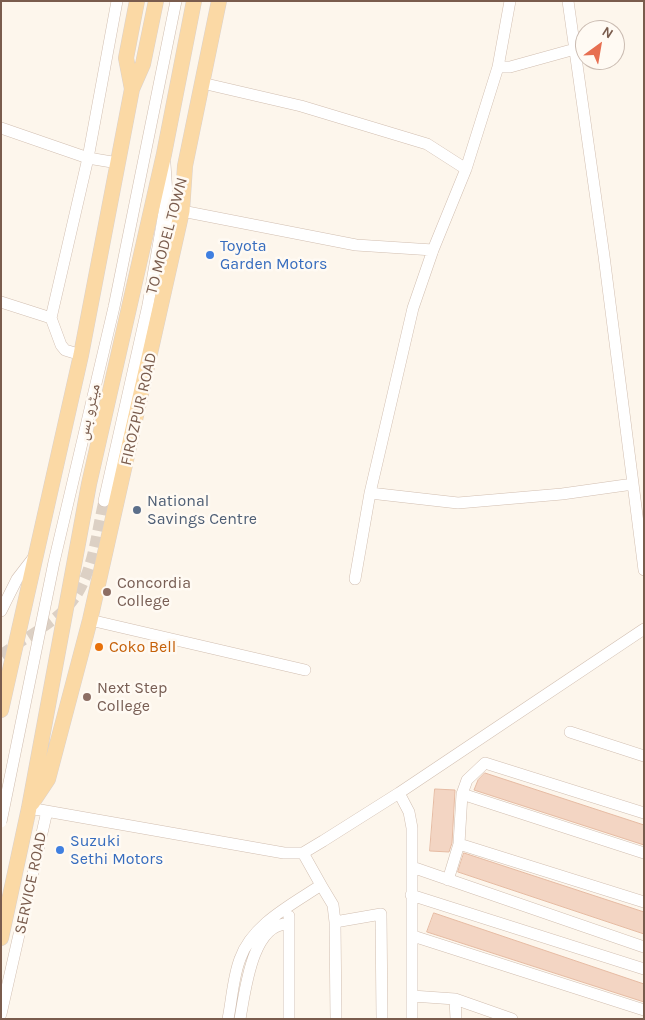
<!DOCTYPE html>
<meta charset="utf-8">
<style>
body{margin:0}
#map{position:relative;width:645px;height:1020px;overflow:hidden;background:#fdf6ec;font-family:Karla,sans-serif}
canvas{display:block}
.frame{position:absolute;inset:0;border:2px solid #7a5c4d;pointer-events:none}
.north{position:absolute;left:575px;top:20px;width:50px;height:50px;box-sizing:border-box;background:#fffaf3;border:1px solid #cabbb1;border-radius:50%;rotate:32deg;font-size:14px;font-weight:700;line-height:20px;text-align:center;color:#7a5c4d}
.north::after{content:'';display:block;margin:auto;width:18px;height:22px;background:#e76f51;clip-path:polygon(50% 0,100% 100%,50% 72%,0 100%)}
</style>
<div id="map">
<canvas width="645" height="1020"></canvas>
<div class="frame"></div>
<div class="north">N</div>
</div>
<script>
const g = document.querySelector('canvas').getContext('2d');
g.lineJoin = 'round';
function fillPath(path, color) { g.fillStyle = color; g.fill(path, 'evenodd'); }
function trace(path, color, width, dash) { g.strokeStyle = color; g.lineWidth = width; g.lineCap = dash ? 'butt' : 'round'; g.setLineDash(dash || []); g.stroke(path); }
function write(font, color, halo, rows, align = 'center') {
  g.font = font + ' Karla,"Noto Naskh Arabic",sans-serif'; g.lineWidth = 5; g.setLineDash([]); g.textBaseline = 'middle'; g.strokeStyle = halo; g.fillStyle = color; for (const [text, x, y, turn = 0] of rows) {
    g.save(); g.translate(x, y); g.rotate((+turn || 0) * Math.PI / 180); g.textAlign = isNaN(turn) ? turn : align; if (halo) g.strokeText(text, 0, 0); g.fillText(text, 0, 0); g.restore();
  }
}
const building = new Path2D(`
 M485 773 644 825V845L474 790 478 780Z
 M435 789 455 790 452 843 449 852 430 851Z
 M464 853 644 912V934L458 872Z
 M434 913 644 984V1002L427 932Z`);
const minorTunnel = new Path2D(`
 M1 655C23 639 51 625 69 605 93 578 96 534 104 501`);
const minor = new Path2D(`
 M568 1 604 256 644 570
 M498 67H510L575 49
 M202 83 301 106 427 144 466 169
 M1 128 88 158 118 163
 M182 211 356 245 433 250
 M163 259 179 189
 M1 302 51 318
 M81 355 65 350 61 345 51 318 88 158 117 1
 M370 493 458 503 562 494 633 484
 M104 501 148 305 167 195 165 164
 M355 579 370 493 413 308 433 250 466 169 498 67 510 1
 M1 611 17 579 34 557
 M90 620 305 670
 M570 732 644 756
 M399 793 409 812 412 828V1019
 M462 794 644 853
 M29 808 284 853H303L323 841 399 793 644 629
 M459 844 644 902
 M412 867 644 947
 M448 880 459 844 462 794 467 780 485 763 644 813
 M321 885 333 905 335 922 336 1019
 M411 895 644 969
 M289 916V1019
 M335 922 381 914 382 1019
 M413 936 644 1010
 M412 996 455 999 512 1019
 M455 999 456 1019
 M1 1014 47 811
 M228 1019C232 999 233 977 240 959 252 924 293 904 321 885L303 853
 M240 1019C245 992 252 923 288 924`);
const major = new Path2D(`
 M132 89 126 58 137 1
 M1 710 81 355 132 89 143 64 156 1
 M32 803 48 779 90 620 182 211 185 166 219 1
 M1 938 29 808 89 484 164 154 194 1`);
const minorBridge = new Path2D(`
 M1 822 54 562 114 307 176 1`);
const markers = [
 [210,255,5,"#3f7fe0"],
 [137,510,5,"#5c6f8a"],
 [107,592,5,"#8d6e63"],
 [99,647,5,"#e8710a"],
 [87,697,5,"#8d6e63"],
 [60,850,5,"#3f7fe0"]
];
const streetNames = [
 ["TO MODEL TOWN",167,236,-75],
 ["FIROZPUR ROAD",139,409,-77],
 ["میٹرو بس",89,412,-77],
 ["SERVICE ROAD",31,883,-78]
];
const shopNames = [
 ["Toyota",220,246],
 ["Garden Motors",220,264],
 ["Suzuki",70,841],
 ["Sethi Motors",70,859]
];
const serviceNames = [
 ["National",147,501],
 ["Savings Centre",147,519]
];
const educationNames = [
 ["Concordia",117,583],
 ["College",117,601],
 ["Next Step",97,688],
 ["College",97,706]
];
const foodNames = [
 ["Coko Bell",109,647]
];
fillPath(building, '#f3d5c3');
trace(building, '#e6bba3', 1);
trace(minorTunnel, '#dcd0c4', 11, [11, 5.5]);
trace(minor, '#d1beb0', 12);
trace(major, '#dad1cd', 16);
trace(minor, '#fff', 11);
trace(major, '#fbd9a5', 15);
trace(minorBridge, '#d1beb0', 12, []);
trace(minorBridge, '#fff', 11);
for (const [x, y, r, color] of markers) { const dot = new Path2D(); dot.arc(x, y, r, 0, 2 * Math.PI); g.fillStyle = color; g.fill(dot); trace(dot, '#fffaf3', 2); }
write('16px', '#7a5c4d', '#fffaf3', streetNames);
write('16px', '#366cbe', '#fffaf3', shopNames, 'left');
write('16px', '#4e5e75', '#fffaf3', serviceNames, 'left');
write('16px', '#785e54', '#fffaf3', educationNames, 'left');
write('16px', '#c56008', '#fffaf3', foodNames, 'left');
</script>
